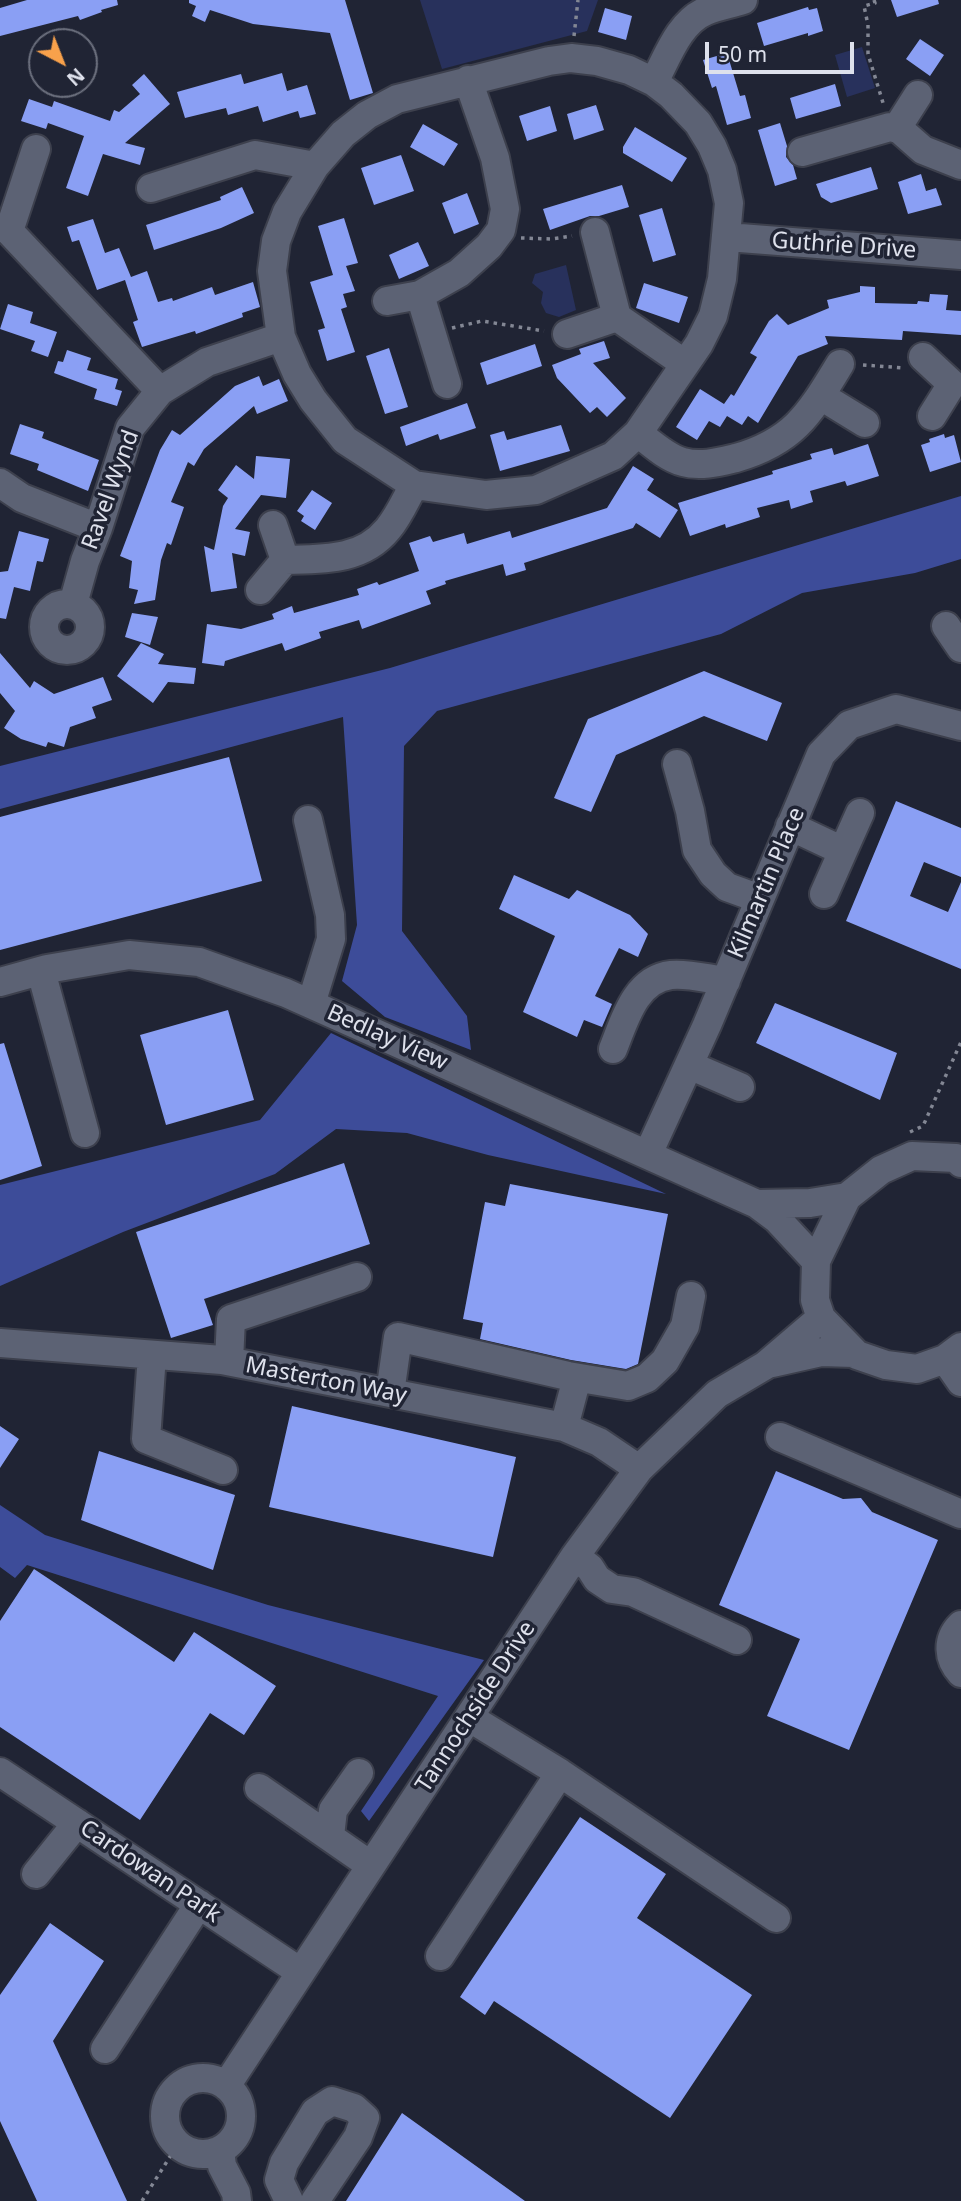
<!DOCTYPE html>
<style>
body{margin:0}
#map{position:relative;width:961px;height:2201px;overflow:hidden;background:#202434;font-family:"Noto Sans",sans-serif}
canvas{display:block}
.north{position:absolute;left:28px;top:28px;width:70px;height:70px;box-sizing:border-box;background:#202434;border:2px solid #6c707e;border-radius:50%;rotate:138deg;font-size:19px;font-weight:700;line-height:28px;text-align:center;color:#dee1ec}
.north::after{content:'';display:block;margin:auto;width:24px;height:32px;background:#f8a14b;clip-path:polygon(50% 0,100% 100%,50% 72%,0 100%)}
.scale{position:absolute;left:705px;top:42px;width:149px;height:32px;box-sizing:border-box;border:4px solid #dee1ec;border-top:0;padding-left:9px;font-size:21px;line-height:24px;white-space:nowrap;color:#dee1ec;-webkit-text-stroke:5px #202434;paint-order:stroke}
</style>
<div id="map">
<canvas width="961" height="2201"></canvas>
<div class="north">N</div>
<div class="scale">50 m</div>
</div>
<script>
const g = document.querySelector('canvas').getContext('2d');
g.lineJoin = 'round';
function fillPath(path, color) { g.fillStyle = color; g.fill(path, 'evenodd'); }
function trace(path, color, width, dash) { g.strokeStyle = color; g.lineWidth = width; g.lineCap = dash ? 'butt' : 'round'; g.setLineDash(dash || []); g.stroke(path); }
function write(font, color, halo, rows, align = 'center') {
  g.font = font + ' "Noto Sans",sans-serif'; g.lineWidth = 7; g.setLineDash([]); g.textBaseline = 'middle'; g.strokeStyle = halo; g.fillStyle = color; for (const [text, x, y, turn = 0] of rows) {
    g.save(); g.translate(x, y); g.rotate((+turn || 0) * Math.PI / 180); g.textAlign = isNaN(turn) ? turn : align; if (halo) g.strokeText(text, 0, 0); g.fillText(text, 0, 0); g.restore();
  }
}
const green = new Path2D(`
 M420 0H598L587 31 442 69Z
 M862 47 875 88 847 97 835 55Z
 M566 265 576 310 559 317 546 313 541 303 543 292 532 283 535 274Z`);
const forest = new Path2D(`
 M961 496V559L915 573 802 593 721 634 437 711 404 746 402 931 467 1016 471 1050 385 1017 342 981 357 925 343 717 0 809V766L390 668Z
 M331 1033 666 1194 488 1155 407 1133 336 1129 275 1174 123 1232 0 1286V1185L260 1120Z
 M0 1505 45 1535 268 1605 484 1660 369 1821 361 1811 438 1696 27 1565 15 1578 0 1567Z`);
const building = new Path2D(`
 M27 0H117L118 5 101 10 102 12 80 20 78 16 0 36V8Z
 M189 0H345L373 93 350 100 330 33 253 24 210 10 205 22 192 16 196 6 189 3Z
 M891 0H938L939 4 897 17Z
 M808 7 809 10 817 8 823 31 808 36V33L764 46 757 23Z
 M605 8 632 16 626 40 598 32Z
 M920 39 944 55 930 76 906 59Z
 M727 53 740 96 745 95 751 118 727 125 716 86 712 88 703 60Z
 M282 73 287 91 307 85 316 114 300 118 298 111 263 122 258 106 228 115 226 108 185 118 177 92 241 74 244 84Z
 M144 74 170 104 125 143 145 148 140 165 103 154 88 196 66 188 84 136 48 123 46 129 21 121 29 99 52 107 54 101 110 121 114 110 119 112 140 94 132 85Z
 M835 84 841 106 796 119 790 98Z
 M596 105 604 130 574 140 567 114Z
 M550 106 557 131 527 141 519 116Z
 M780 123 787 146 786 157 793 165 797 179 775 186 758 130Z
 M423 124 458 144 444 166 410 147Z
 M635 127 687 158 672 182 623 153V147Z
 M401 155 414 191 374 205 361 168Z
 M871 167 878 189 831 203 821 197 816 184Z
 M921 174 926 191 936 188 942 205 908 214 898 182Z
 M622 185 629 207 599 216H590L550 230 543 209Z
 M242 187 254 213 221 228 154 250 146 225 221 200 220 197Z
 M467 193 479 224 454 234 442 203Z
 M662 208 676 255 653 262 639 215Z
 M344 218 358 263 346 266 355 291 343 294 347 307 341 309 355 352 327 361 318 330 325 328 310 282 333 275 318 226Z
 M93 219 105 253 119 248 131 277 147 271 158 302 172 298 173 301 212 287 215 295 253 282 260 307 242 313 243 317 196 334 195 331 142 347 133 322 138 320 125 280 97 290 79 240 72 242 67 227Z
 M418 242 429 266 399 279 389 255Z
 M644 283 688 297 679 323 636 308Z
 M860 286 875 287V303L917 304 918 301 929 302 930 294 948 295 946 310 961 311V335L903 331 902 340 825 336 828 344 798 356 758 423 748 416 742 425 727 416 720 427 709 421 697 440 676 427 700 389 724 404 731 394 734 396 757 357 750 353 769 321 777 314 788 325 829 308 827 300 860 292Z
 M8 304 33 312 30 323 57 332 48 357 31 351 35 341 0 329Z
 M604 341 610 358 593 363 626 398 607 417 597 407 590 413 557 378 552 365 581 354 579 349Z
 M535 344 542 366 487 385 480 363Z
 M389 348 408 407 385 414 366 356Z
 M67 350 91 358 87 370 118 379 115 389 122 391 117 406 94 399 97 389 54 373 58 361 63 362Z
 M259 376 263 386 279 379 288 401 257 414 254 406 204 449 194 466 188 462 171 502 184 507 171 545 167 543 161 560 155 600 134 604 138 590 129 588 132 561 120 556 160 450 172 430 180 435 235 386Z
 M467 403 476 428 440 440 438 434 406 446 400 427Z
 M20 424 44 432 42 438 99 460 88 491 37 470 39 464 10 454Z
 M561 425 570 451 500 471 490 435 504 431 507 440Z
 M944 434 945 438 954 435 961 462 930 472 921 445 930 442 929 439Z
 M868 444 879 476 847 486 845 481 810 491 813 502 791 509 789 500 757 508 760 517 726 528 725 524 690 536 678 503 773 474 772 471 812 459 810 454 832 448 834 455Z
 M256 456 290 459 286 498 261 495 235 529 250 532 245 556 232 553 237 588 211 592 204 546 214 550 223 506 228 498 218 490 236 465 254 479Z
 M633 466 654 479 647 490 678 510 660 538 636 523 633 528 524 563 526 570 506 576 503 564 445 581 446 584 426 591 431 604 362 629 359 620 319 632 321 638 285 651 282 643 225 661 224 666 202 663 207 624 241 629 274 619 272 614 292 606 294 613 359 595 357 589 377 582 379 585 419 571 409 543 430 536 433 542 464 533 467 544 510 531 512 538 607 508Z
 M312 490 332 503 315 530 301 521 304 516 297 511Z
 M19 531 49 539 43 562 37 561 30 591 14 587 6 619 0 618V572L8 571Z
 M132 613 158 617 150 645 125 637Z
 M141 643 164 654 158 664 196 668 194 684 168 682 153 703 117 676Z
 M0 653 30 688 34 681 54 694 103 677 112 700 92 707 96 718 70 727 64 747 48 742 46 747 21 739 4 728 15 711 0 693Z
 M704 671 782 703 767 741 704 716 616 755 591 812 554 798 588 719Z
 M229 757 262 881 0 950V817Z
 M896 801 961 828V877L924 862 910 896 948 912 961 882V969L846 921Z
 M514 875 569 899 577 890 630 915 648 934 638 957 619 948 595 996 612 1004 602 1027 584 1020 577 1037 523 1012 555 936 499 909Z
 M775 1003 897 1053 880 1100 756 1043Z
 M228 1010 254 1100 166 1125 140 1035Z
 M4 1043 42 1166 0 1180V1044Z
 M344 1163 370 1244 204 1299 213 1325 171 1338 136 1232Z
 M510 1184 668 1214 638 1364 626 1369 571 1360 480 1339 483 1323 463 1319 485 1202 505 1206Z
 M292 1406 516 1457 493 1557 269 1507Z
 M0 1426 19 1439 0 1468Z
 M99 1451 235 1495 213 1570 81 1520Z
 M776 1471 843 1499 861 1498 872 1512 938 1540 849 1750 767 1716 800 1639 719 1605Z
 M34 1569 174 1662 194 1632 276 1686 244 1735 210 1713 140 1820 0 1727V1621Z
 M580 1817 666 1874 637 1918 752 1995 670 2118 494 2001 485 2015 460 1997Z
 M50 1923 104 1961 53 2041 127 2201H37L0 2121V1995Z
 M402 2113 525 2201H346Z`);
const path = new Path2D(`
 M874 0 875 3 864 6 868 25V54L884 106
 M574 36 578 0
 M521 238 552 239 572 236
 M452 328 482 321 544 331
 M863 365 904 368
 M910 1132 923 1126 961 1042
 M142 2201 178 2144`);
const minor = new Path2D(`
 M571 58 597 61 629 70 654 82 671 95 698 123 712 146 722 170 729 203 722 279 713 316 699 344 638 433 613 456 536 490 486 495 414 485 345 440 313 400 297 374 281 337 272 271 276 241 287 212 315 166 343 134 367 115 397 99 549 61Z
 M654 82C667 58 679 22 706 11 718 6 731 4 743 0
 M897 128 918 95
 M36 149 9 231 160 391
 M802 152 890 127 899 129 923 150 961 165
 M151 188 255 155 315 166
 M595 232 617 317 685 364
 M727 237 961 255
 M420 295 447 384
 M387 301 420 295 459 273 489 246 501 230 505 209 495 158 468 80
 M567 334 617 317
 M923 357 952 384 932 416
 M821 396 865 423
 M638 433C651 443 667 458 683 462 700 467 719 462 736 458 795 441 810 413 840 364
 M0 483 22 498 98 528
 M273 525 285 560
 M285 560C323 559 362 561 388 529 399 516 406 499 414 485
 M260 590 285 560
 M44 627a23 23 0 1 1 46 0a23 23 0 1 1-46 0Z
 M73 604 85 561 98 528 130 428 160 391 207 362 281 337
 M946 626 961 648
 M677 764 690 811 697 850 713 874 727 887 760 899
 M308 820 330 915 331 939 311 1004
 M790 826 843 851 824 894
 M843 851 860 813
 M41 971 85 1133
 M0 982 47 969 129 955 199 962 286 993 757 1204 777 1219 816 1261
 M613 1049C624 1022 635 979 671 975 687 973 709 979 726 981
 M689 1065 740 1087
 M648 1154 707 1025 821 754 849 725 896 709 961 726
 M961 1163 956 1158 912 1156 881 1170 847 1197 816 1261 815 1300 821 1318 857 1355 886 1365 917 1369 945 1359 961 1347
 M757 1204 810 1203 847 1197
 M0 1343 222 1360 564 1427 599 1442 639 1469
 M152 1355 146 1439 223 1470
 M945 1359 961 1382
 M229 1361 231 1319 357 1277
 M772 1363 821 1352 854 1353
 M390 1393 398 1337 568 1376 628 1386 647 1378 665 1361 685 1326 691 1296
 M564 1427 577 1378
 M780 1437 961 1514
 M575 1556 590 1568 597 1579 612 1589 633 1592 737 1640
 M961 1625C946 1640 948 1659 961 1673
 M470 1718 560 1773 776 1918
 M0 1772 299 1971
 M259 1788 370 1865
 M330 1836 333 1810 359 1773
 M36 1874 77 1823
 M440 1956 560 1773
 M105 2049 199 1904
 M165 2116a38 38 0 1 1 76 0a38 38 0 1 1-76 0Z
 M226 2086 575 1556 639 1469 717 1394 766 1365 821 1318
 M220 2150 222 2166 236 2193 237 2201
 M289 2201 279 2180 284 2163 315 2112 332 2101 354 2108 365 2118 358 2137 315 2201`);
const streetNames = [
 ["Guthrie Drive",844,246,4],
 ["Ravel Wynd",111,490,-70],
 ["Kilmartin Place",767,883,-67],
 ["Bedlay View",387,1038,24],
 ["Masterton Way",326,1381,11],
 ["Tannochside Drive",476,1707,-57],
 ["Cardowan Park",150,1872,34]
];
fillPath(green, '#28315c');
fillPath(forest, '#3d4c99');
fillPath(building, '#8a9ff4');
trace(minor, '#3d404d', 32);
trace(path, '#838794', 3.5, [3.5, 5]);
trace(minor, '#5c6274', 28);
write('23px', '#dee1ec', '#202434', streetNames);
</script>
